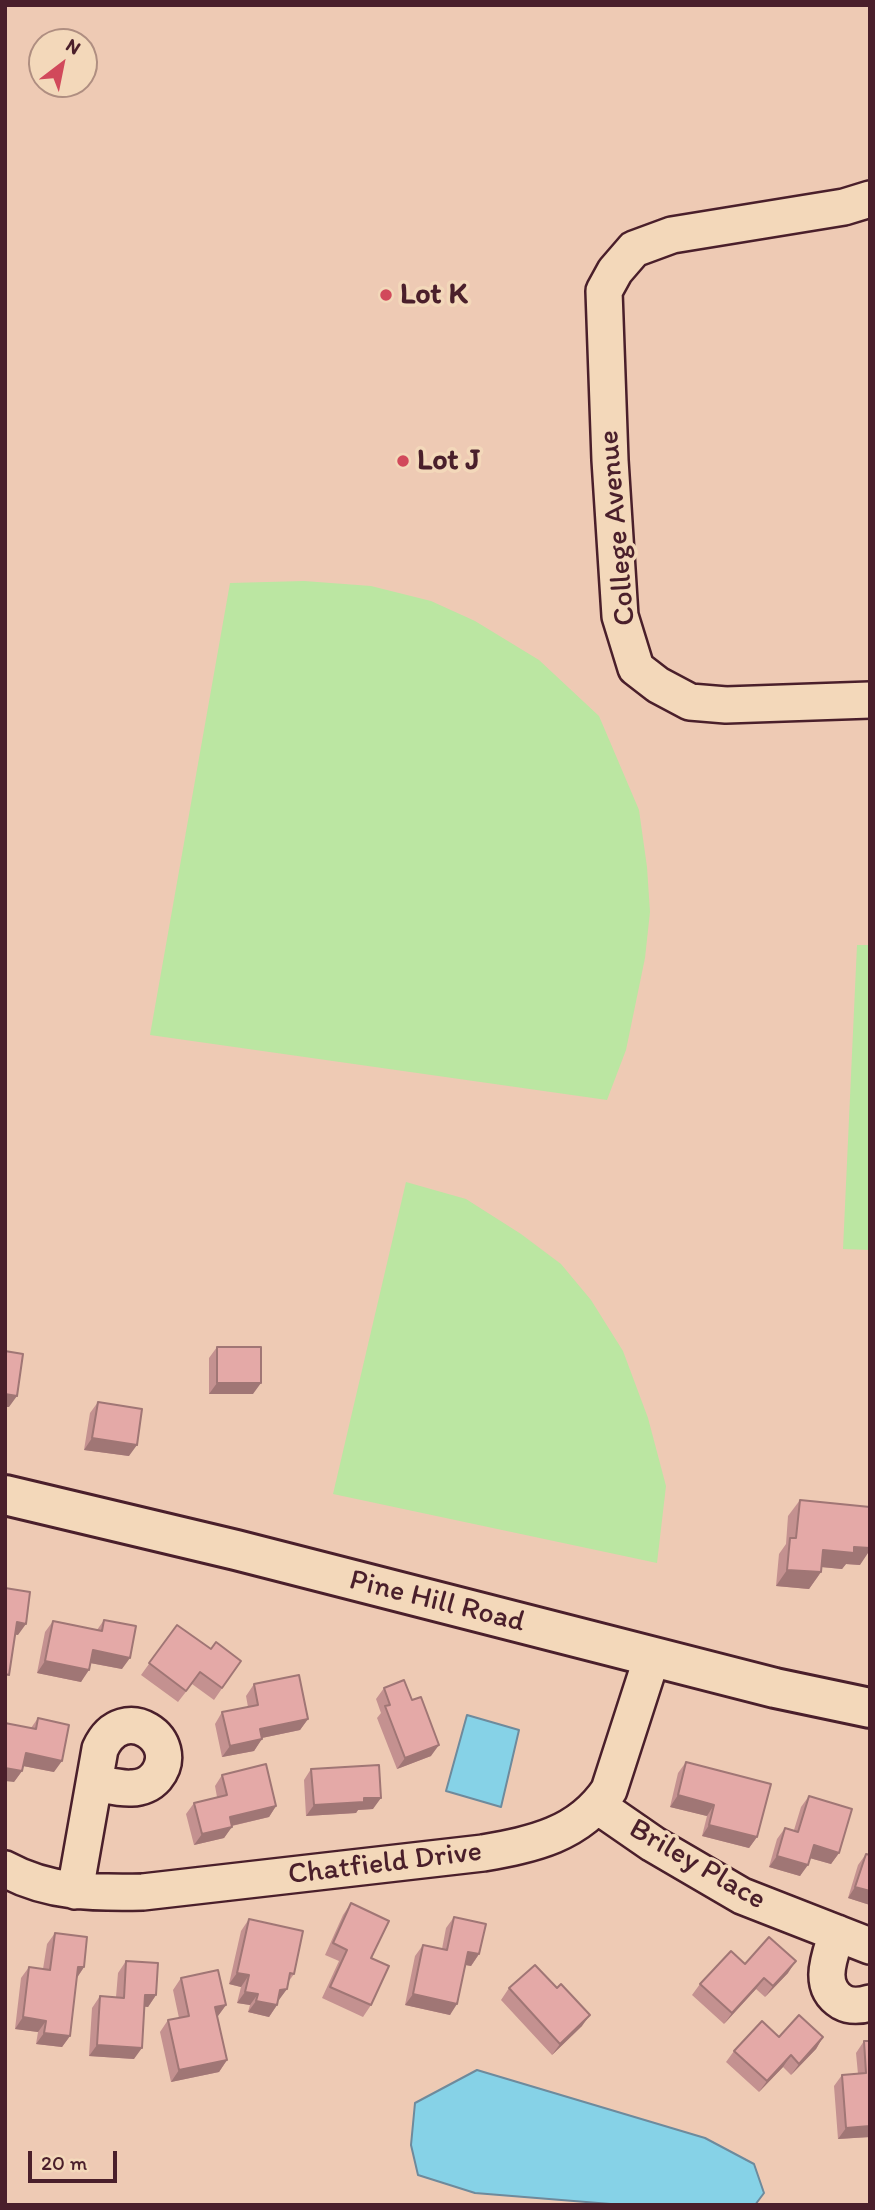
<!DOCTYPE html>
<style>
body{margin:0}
#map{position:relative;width:875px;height:2210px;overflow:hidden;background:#eecab4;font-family:Itim,sans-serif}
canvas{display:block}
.frame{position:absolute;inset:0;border:7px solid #4a1f2b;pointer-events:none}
.north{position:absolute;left:28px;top:28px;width:70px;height:70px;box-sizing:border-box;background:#f3d8ba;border:2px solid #af8e81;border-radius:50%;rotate:32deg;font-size:19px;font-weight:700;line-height:28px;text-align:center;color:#4a1f2b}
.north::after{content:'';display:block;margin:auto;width:24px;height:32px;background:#d1495b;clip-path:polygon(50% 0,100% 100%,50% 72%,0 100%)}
.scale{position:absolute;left:28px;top:2151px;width:89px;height:32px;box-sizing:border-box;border:4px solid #4a1f2b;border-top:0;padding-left:9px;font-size:21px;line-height:24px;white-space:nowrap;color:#4a1f2b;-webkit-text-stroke:5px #f3d8ba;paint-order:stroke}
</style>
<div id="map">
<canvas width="875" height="2210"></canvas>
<div class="frame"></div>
<div class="north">N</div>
<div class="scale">20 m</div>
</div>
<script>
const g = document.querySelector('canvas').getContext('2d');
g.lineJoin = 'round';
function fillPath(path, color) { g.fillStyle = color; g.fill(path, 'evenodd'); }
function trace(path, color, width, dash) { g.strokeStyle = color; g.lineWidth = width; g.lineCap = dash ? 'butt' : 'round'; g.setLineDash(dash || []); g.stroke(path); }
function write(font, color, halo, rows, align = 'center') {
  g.font = font + ' Itim,sans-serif'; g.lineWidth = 7; g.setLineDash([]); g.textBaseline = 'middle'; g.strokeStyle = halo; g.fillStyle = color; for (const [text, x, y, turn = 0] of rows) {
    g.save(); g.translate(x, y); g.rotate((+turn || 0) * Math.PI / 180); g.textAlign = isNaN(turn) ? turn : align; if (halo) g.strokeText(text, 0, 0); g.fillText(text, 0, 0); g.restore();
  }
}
const green = new Path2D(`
 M304 581 371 586 431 601 475 621 539 660 599 716 639 810 647 867 650 912 645 958 626 1050 607 1100 150 1035 230 583Z
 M857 945H870V1250L843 1249Z
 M406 1182 466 1199 521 1234 561 1264 591 1300 623 1351 648 1418 666 1486 657 1563 333 1494Z`);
const water = new Path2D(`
 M467 1715 519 1730 501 1807 446 1791Z
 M477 2070 705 2138 754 2164 764 2193 755 2205H623L475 2193 418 2175 411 2145 415 2103Z`);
const minor = new Path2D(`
 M870 199 844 207 672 235 634 249 615 271 604 291 610 460 620 616 636 668 658 685 690 702 726 705 870 700
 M598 1806 653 1844 742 1896 870 1946
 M5 1869C49 1893 94 1893 143 1892L483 1853C533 1844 579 1835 609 1790L652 1657
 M75 1891 100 1749C123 1698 185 1741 156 1777 150 1784 141 1788 132 1788 120 1789 107 1785 95 1783
 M837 1933C830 1956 816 1986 842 2002 851 2007 860 2006 870 2003`);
const tertiary = new Path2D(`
 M5 1495 236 1550 775 1688 870 1708`);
const wall = new Path2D(`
 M217 1347 253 1394H209V1358Z
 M98 1402 129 1456 84 1450 90 1413Z
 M800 1500 860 1565 846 1564 842 1569 821 1567V1572L809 1589 776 1586 779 1554 786 1544 788 1516Z
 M104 1620 122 1669 90 1663 81 1682 37 1673 45 1632 53 1621 97 1630Z
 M177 1625 211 1649 241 1661 214 1700 192 1684 178 1702 141 1675Z
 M254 1684 308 1719 300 1730 262 1738 254 1751 222 1757 215 1724 222 1712 248 1707 246 1696Z
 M384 1688 412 1700 431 1756 397 1769 377 1718 381 1713 376 1699Z
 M38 1718 54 1772 23 1766 22 1771 14 1782 31 1728Z
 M686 1762 757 1837 749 1848 702 1836 707 1816 670 1807 678 1773Z
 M311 1769 373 1809 358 1810 356 1813 306 1816 304 1780Z
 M222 1775 276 1806 269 1817 232 1826 224 1838 194 1845 186 1814 194 1803 217 1797 215 1786Z
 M809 1796 839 1853 831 1864 810 1858 800 1876 769 1867 777 1839 785 1828 794 1830 801 1807Z
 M866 1854 870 1905 848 1898 858 1865Z
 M351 1903 371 1958V2005L363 2017 322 1998 339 1961 325 1955 343 1915Z
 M454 1917 479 1954 471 1966 466 1965 450 2015 405 2005 415 1956 423 1945 442 1949 446 1928Z
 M249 1919 294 1974 289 1981 287 1989 278 2000 277 2005 269 2017 248 2012 250 2005 237 2003 241 1987 229 1984 241 1931Z
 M55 1933 84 1967 77 1978 70 2036 62 2047 36 2044 38 2032 15 2029 21 1978 29 1967 43 1969 47 1944Z
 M126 1961 156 1995 148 2007 144 2006 134 2059 89 2056 92 2008 100 1996 116 1997 118 1973Z
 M745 1964 788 1973 765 1997 756 1989 724 2024 692 1995 700 1984Z
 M181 1978 226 2005 217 2017 227 2060 219 2072 171 2082 160 2032 168 2020 179 2018 173 1990Z
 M509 1988H557L582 2026 552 2055 501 2000Z
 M779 2037H823L816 2049 791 2075 783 2067 759 2092 726 2062 734 2051Z
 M864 2041 870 2137 838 2139 834 2086 842 2075 858 2074 856 2053Z`);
const shadedWall = new Path2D(`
 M217 1383H261L253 1394H209Z
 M5 1394 17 1396 9 1407H5Z
 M92 1438 137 1445 129 1456 84 1450Z
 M854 1547 870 1548V1550L860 1565 846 1564 842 1569 811 1566 823 1550Z
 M787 1570 821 1572 809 1589 776 1586Z
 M17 1622 26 1624 18 1635 9 1634Z
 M93 1650 130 1658 122 1669 85 1662Z
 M45 1661 89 1670 81 1682 37 1673Z
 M308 1719 300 1730 252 1740 260 1729Z
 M262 1739 254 1751 222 1757 230 1746Z
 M439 1745 431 1756 397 1769 405 1758Z
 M26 1753 62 1761 54 1772 18 1765Z
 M5 1768 22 1771 14 1782 5 1781Z
 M678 1795 714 1805 707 1816 670 1807Z
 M364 1798H381L373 1809 358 1810 356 1813 306 1816 314 1805Z
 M276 1806 269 1817 222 1828 230 1817Z
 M709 1825 757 1837 749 1848 702 1836Z
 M232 1827 224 1838 194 1845 202 1834Z
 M814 1845 839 1853 831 1864 806 1857Z
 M777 1856 808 1865 800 1876 769 1867Z
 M855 1887 870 1891V1905L848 1898Z
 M468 1952 479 1954 471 1966 460 1964Z
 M796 1961 788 1973 765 1997 773 1986Z
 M78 1967H84L76 1979Z
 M237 1973 249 1975 241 1987 229 1984Z
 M764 1978 756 1989 724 2024 732 2013Z
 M287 1989 279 2000 272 2001 280 1990Z
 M245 1992 258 1994 250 2005 237 2003Z
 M413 1994 457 2004 450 2015 405 2005Z
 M145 1995H156L148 2007 137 2006Z
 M256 2001 277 2005 269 2017 248 2012Z
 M226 2005 218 2016 207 2019 215 2007Z
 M590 2015 582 2026 552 2055 560 2044Z
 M23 2017 46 2021 38 2032 15 2029Z
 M44 2033 70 2036 62 2047 36 2044Z
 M823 2037 816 2049 791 2075 799 2064Z
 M97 2045 142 2048 134 2059 89 2056Z
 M791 2055 783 2067 759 2092 767 2081Z
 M227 2060 219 2072 171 2082 179 2070Z
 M870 2126V2137L838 2139 846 2128Z`);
const building = new Path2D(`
 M217 1347H261V1383H217Z
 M5 1351 23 1354 17 1396 5 1394Z
 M98 1402 142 1409 137 1445 92 1438Z
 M800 1500 870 1507V1548L854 1547V1553L823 1550 821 1572 787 1570 790 1538H796Z
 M5 1588 30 1592 26 1624 17 1622 9 1675 5 1674Z
 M104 1620 136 1626 130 1658 93 1650 89 1670 45 1661 53 1621 102 1631Z
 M177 1625 211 1649 216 1642 241 1661 222 1688 200 1672 186 1691 149 1663Z
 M299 1675 308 1719 260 1729 262 1739 230 1746 222 1712 258 1705 254 1684Z
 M404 1680 412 1700 421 1697 439 1745 405 1758 385 1706 390 1705 384 1688Z
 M38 1718 69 1725 62 1761 26 1753 22 1771 5 1768V1723L36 1729Z
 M686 1762 771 1784 757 1837 709 1825 714 1805 678 1795Z
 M266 1764 276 1806 230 1817 232 1827 202 1834 194 1803 227 1795 222 1775Z
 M379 1765 381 1798H364V1802L314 1805 311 1769Z
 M809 1796 852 1809 839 1853 814 1845 808 1865 777 1856 785 1828 798 1832Z
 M866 1854 870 1855V1891L855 1887Z
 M351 1903 389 1921 371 1958 389 1966 371 2005 330 1987 347 1950 333 1943Z
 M454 1917 486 1924 479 1954 468 1952 457 2004 413 1994 423 1945 447 1950Z
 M249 1919 303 1931 294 1974 290 1973 287 1989 280 1990 277 2005 256 2001 258 1994 245 1992 249 1975 237 1973Z
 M55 1933 87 1937 84 1967H78L70 2036 44 2033 46 2021 23 2017 29 1967 50 1970Z
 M769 1937 796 1961 773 1986 764 1978 732 2013 700 1984 731 1951 745 1964Z
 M126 1961 158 1963 156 1995H145L142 2048 97 2045 100 1996 124 1998Z
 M535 1965 557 1988 561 1984 590 2015 560 2044 509 1988Z
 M218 1970 226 2005 215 2007 227 2060 179 2070 168 2020 189 2016 181 1978Z
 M799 2015 823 2037 799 2064 791 2055 767 2081 734 2051 762 2021 779 2037Z
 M864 2041H870V2126L846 2128 842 2075 866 2073Z`);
const markers = [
 [386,295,7,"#d1495b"],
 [403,461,7,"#d1495b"]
];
const poiNames = [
 ["Lot K",400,295],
 ["Lot J",417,461]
];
const streetNames = [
 ["College Avenue",618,528,-95],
 ["Pine Hill Road",437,1602,14],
 ["Chatfield Drive",385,1864,-7],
 ["Briley Place",697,1865,30]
];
fillPath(green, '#bbe6a2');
fillPath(water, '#86d2e7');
trace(water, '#6e8a9c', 2);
trace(minor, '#4a1f2b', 40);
trace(tertiary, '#4a1f2b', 44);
trace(minor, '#f3d8ba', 35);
trace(tertiary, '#f3d8ba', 38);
fillPath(wall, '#c49190');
fillPath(shadedWall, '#a07675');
fillPath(building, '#e4a9a7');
trace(building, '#a07675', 2);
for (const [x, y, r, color] of markers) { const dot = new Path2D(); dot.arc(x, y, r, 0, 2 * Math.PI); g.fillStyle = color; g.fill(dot); trace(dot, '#f3d8ba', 2.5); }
write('bold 30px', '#4a1f2b', '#f3d8ba', poiNames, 'left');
write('30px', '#4a1f2b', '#f3d8ba', streetNames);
</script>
